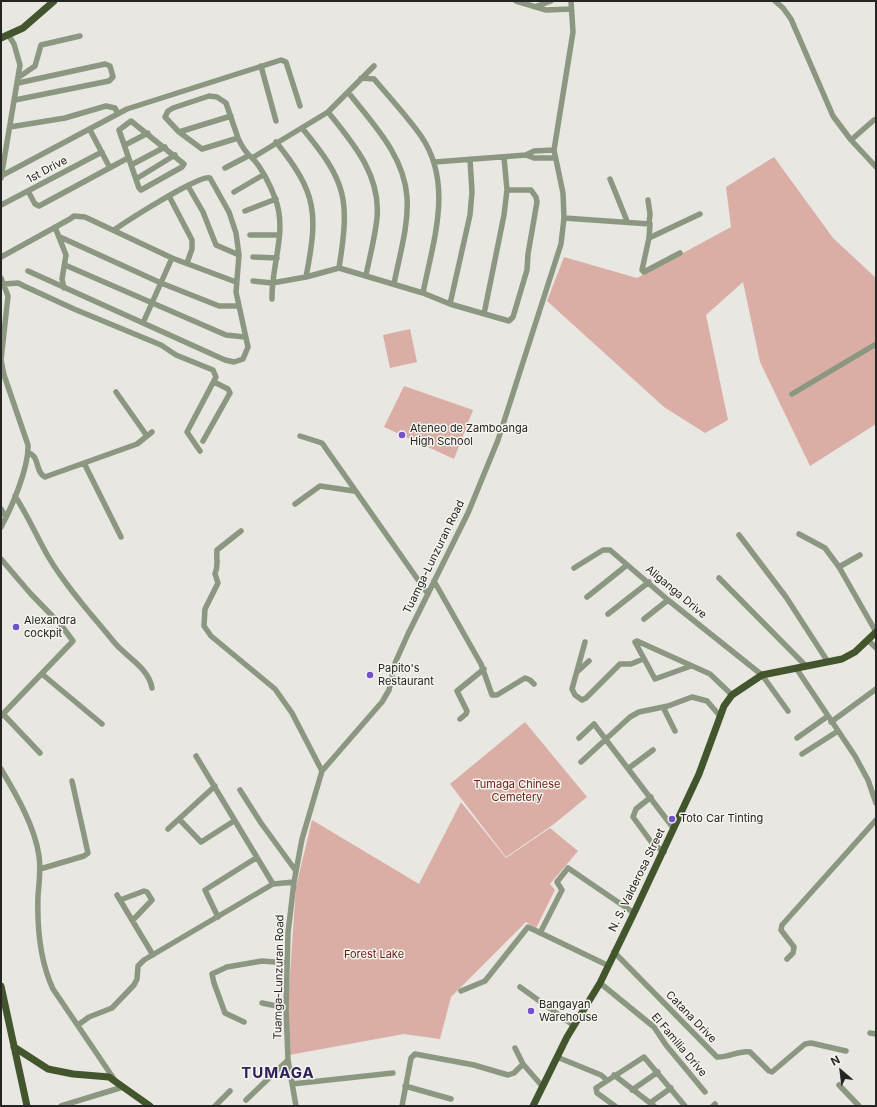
<!DOCTYPE html>
<style>
body{margin:0}
#map{position:relative;width:877px;height:1107px;overflow:hidden;background:#e8e7e2;font-family:Inter,sans-serif}
canvas{display:block}
.frame{position:absolute;inset:0;border:2px solid #252523;pointer-events:none}
.north{position:absolute;left:821px;top:1051px;width:40px;height:40px;-webkit-text-stroke:3px #f5f4ef;paint-order:stroke;rotate:332deg;font-size:11px;font-weight:700;line-height:16px;text-align:center;color:#252523}
.north::after{content:'';display:block;margin:auto;width:14px;height:18px;background:#252523;clip-path:polygon(50% 0,100% 100%,50% 72%,0 100%)}
</style>
<div id="map">
<canvas width="877" height="1107"></canvas>
<div class="frame"></div>
<div class="north">N</div>
</div>
<script>
const g = document.querySelector('canvas').getContext('2d');
g.lineJoin = 'round';
function fillPath(path, color) { g.fillStyle = color; g.fill(path, 'evenodd'); }
function trace(path, color, width, dash) { g.strokeStyle = color; g.lineWidth = width; g.lineCap = dash ? 'butt' : 'round'; g.setLineDash(dash || []); g.stroke(path); }
function write(font, color, halo, rows, align = 'center') {
  g.font = font + ' Inter,sans-serif'; g.lineWidth = 3; g.setLineDash([]); g.textBaseline = 'middle'; g.strokeStyle = halo; g.fillStyle = color; for (const [text, x, y, turn = 0] of rows) {
    g.save(); g.translate(x, y); g.rotate((+turn || 0) * Math.PI / 180); g.textAlign = isNaN(turn) ? turn : align; if (halo) g.strokeText(text, 0, 0); g.fillText(text, 0, 0); g.restore();
  }
}
const green = new Path2D(`
 M774 157 833 238 876 278V424L810 466 760 362 743 282 706 315 728 420 705 433 664 407 547 301 564 257 637 278 731 227 726 187Z
 M410 329 417 362 390 368 383 335Z
 M404 386 473 410 454 459 384 427Z
 M525 722 587 797 554 824 506 857 450 784Z
 M461 802 506 858 550 828 578 851 550 884 555 890 536 928 526 922 451 997 440 1039 404 1034 289 1055 288 1003 296 887 312 820 419 884Z`);
const minor = new Path2D(`
 M516 1 546 10 571 9
 M775 1 783 8 791 19 833 116 851 140 876 167
 M537 6 551 1
 M261 66 276 121
 M19 77 35 66 41 45 80 36
 M361 78 374 79C390 98 407 116 421 136 454 184 433 241 423 293
 M348 92C373 124 404 155 407 197 409 225 399 257 394 284
 M209 96 217 97 226 103 238 138 202 149 179 132 165 117 168 111 173 108Z
 M15 100 109 81 113 77 110 66 105 64 18 83
 M328 112C353 143 381 175 377 218 375 237 370 256 366 275
 M131 121 184 164 182 167 141 190 139 188 119 130Z
 M10 127 65 118 106 106 115 108 118 114
 M302 128C347 182 350 199 339 268
 M90 130 110 168
 M179 132 231 116
 M238 138C242 147 245 152 252 158 261 166 271 187 275 198 288 231 271 265 272 299
 M851 140 874 120
 M276 142C318 194 318 214 306 277
 M125 145 148 133
 M554 150 534 151 526 155 534 158H555
 M252 158 328 112 374 66
 M435 162 526 155
 M131 165 165 147
 M225 168 248 156
 M1 176 127 109 281 60 286 62 300 106
 M1 178 20 65 14 44 9 36
 M136 179 175 155
 M610 179 627 221
 M188 186 203 212 216 245 239 255
 M28 191 35 204 39 206 128 158
 M234 192 263 175
 M169 196 192 240V249L187 263
 M648 200 650 214 649 224
 M1 205 102 152
 M245 211 276 199
 M564 218 650 224 649 238 642 270 644 272 680 253
 M55 227 66 255 62 279 64 288
 M250 235H279
 M60 237 161 283 219 306H238
 M649 238 700 214
 M1 257 70 219 74 216 85 217 172 258 236 282
 M253 257 277 258
 M65 265 226 335 245 337
 M28 271 225 360 234 362 243 359 248 347 236 292 239 255 236 233 229 212 210 178C200 174 127 221 114 230
 M1 278 8 296 1 360 4 375 28 445C29 467 12 507 1 527
 M253 281 272 283 306 277 339 268 423 293 450 304 509 321 513 317 527 270 528 254 537 202 536 197 531 190H507
 M4 284 18 283 24 286 74 309 161 345 176 355 213 370 216 377 187 432 200 451
 M450 304 470 215 472 192 470 159
 M484 314 504 215 507 190 504 157
 M143 323 172 258
 M116 392 147 436
 M792 394 876 344
 M300 436 322 443 428 594
 M203 441 230 393 228 389 214 382
 M29 453C40 457 35 472 45 477L137 444 152 432
 M84 463 121 537
 M15 496C28 516 37 537 49 558 67 588 92 615 114 642 126 657 149 668 152 688
 M295 504 320 486 354 491
 M1 509 6 517
 M241 531 217 550C216 561 219 564 215 574L218 583 205 609 204 626 211 636 275 689 292 713 322 771
 M799 534 825 548 839 567 876 632
 M739 535 786 597 828 662
 M1 559 30 593 61 625 73 641 1 716
 M839 567 860 555
 M574 568 603 550H610L668 600 762 675 788 711
 M719 578 806 666
 M434 581 481 664 492 695H497L525 678 530 680 534 684
 M587 597 627 565
 M608 614 649 582
 M644 619 668 600
 M868 640 876 648
 M585 642 572 689 575 695 582 700 586 698 620 664H631L643 659
 M691 666 655 679 635 642 637 641 710 674 732 695
 M796 668 855 756 868 780 876 803
 M578 671 589 661
 M42 674 102 724
 M663 707 675 731
 M3 714 40 753
 M460 719 466 714 467 711 457 691 484 669
 M831 722 876 689
 M579 738 594 724 674 829
 M797 738 828 716
 M802 754 838 731
 M196 756 273 884
 M581 762 630 717 639 712 668 706 692 697 707 701 720 716
 M629 768 653 750
 M1 769C16 794 35 827 39 856 41 869 39 883 38 896 37 927 40 961 53 989L114 1079
 M240 790 261 823 296 871
 M651 797 636 809 633 817 652 843 664 852
 M179 819 201 842 234 821
 M168 829 215 786
 M40 869 84 856 88 853 72 781
 M117 895 153 955
 M120 900 144 891 147 892 152 900 133 920
 M218 917 205 890 256 858
 M540 933 562 890 557 882 568 868 634 913
 M614 952 717 1057C728 1058 739 1050 750 1052L769 1071 772 1072 805 1044 811 1043 846 1051
 M787 959 793 953 794 947 781 930 782 925 876 820
 M600 983 654 1027 666 1045 705 1092
 M520 987 573 1025
 M461 991 485 981 528 927 607 965
 M262 1003 286 1008
 M244 1022 225 1013 214 983 212 974 227 967 262 961 287 963
 M78 1025 89 1017 112 1008 134 985 137 979 138 966 144 960 273 884 294 882
 M870 1033 876 1034
 M515 1048 523 1064 542 1086
 M557 1057 601 1075 607 1080
 M614 1075 654 1106
 M292 1084 393 1073
 M839 1085 859 1106
 M405 1086 451 1099
 M632 1090 658 1072
 M246 1100 288 1060
 M650 1103 671 1088
 M61 1106 123 1087
 M215 1106 230 1091
 M296 1106 288 1060 286 1008 288 933 294 882 302 839 322 771 382 702 389 690 395 663 408 634 468 513 498 440 561 244 564 218 563 193 554 150 573 32 571 1
 M402 1106 411 1058 415 1054 474 1065 508 1075 514 1073 523 1064
 M615 1106 597 1093 596 1088 644 1057 685 1106
 M713 1106 715 1104`);
const major = new Path2D(`
 M1 38 23 28 54 1
 M1 986 27 1106
 M14 1047 48 1069 73 1074 109 1077 150 1106
 M533 1106 567 1037 600 983 634 913 699 774 724 706 732 695 762 675 842 659 855 652 876 632`);
const markers = [
 [402,435,4,"#7251ca"],
 [16,627,4,"#7251ca"],
 [370,675,4,"#7251ca"],
 [672,819,4,"#7251ca"],
 [531,1011,4,"#7251ca"]
];
const streetNames = [
 ["1st Drive",47,170,-28],
 ["Tuamga-Lunzuran Road",434,557,-64],
 ["Aliganga Drive",676,592,40],
 ["N. S. Valderosa Street",637,880,-64],
 ["Tuamga-Lunzuran Road",279,977,-89],
 ["Catana Drive",691,1017,46],
 ["El Familia Drive",679,1045,50]
];
const poiNames = [
 ["Ateneo de Zamboanga",410,429],
 ["High School",410,442],
 ["Alexandra",24,621],
 ["cockpit",24,634],
 ["Papito's",378,669],
 ["Restaurant",378,682],
 ["Toto Car Tinting",680,819],
 ["Bangayan",539,1005],
 ["Warehouse",539,1018]
];
const parkNames = [
 ["Tumaga Chinese",517,785],
 ["Cemetery",517,798],
 ["Forest Lake",374,955]
];
const districtNames = [
 ["TUMAGA",278,1073]
];
fillPath(green, '#daaea5');
trace(minor, '#8b9780', 5.5);
trace(major, '#42552c', 7);
for (const [x, y, r, color] of markers) { const dot = new Path2D(); dot.arc(x, y, r, 0, 2 * Math.PI); g.fillStyle = color; g.fill(dot); trace(dot, '#f5f4ef', 1.5); }
write('11px', '#252523', '#f5f4ef', streetNames);
write('11px', '#252523', '#f5f4ef', poiNames, 'left');
write('11px', '#691e14', '#f5f4ef', parkNames);
g.letterSpacing = '1px';
write('bold 15px', '#30205a', '#f5f4ef', districtNames);
g.letterSpacing = '0px';
</script>
